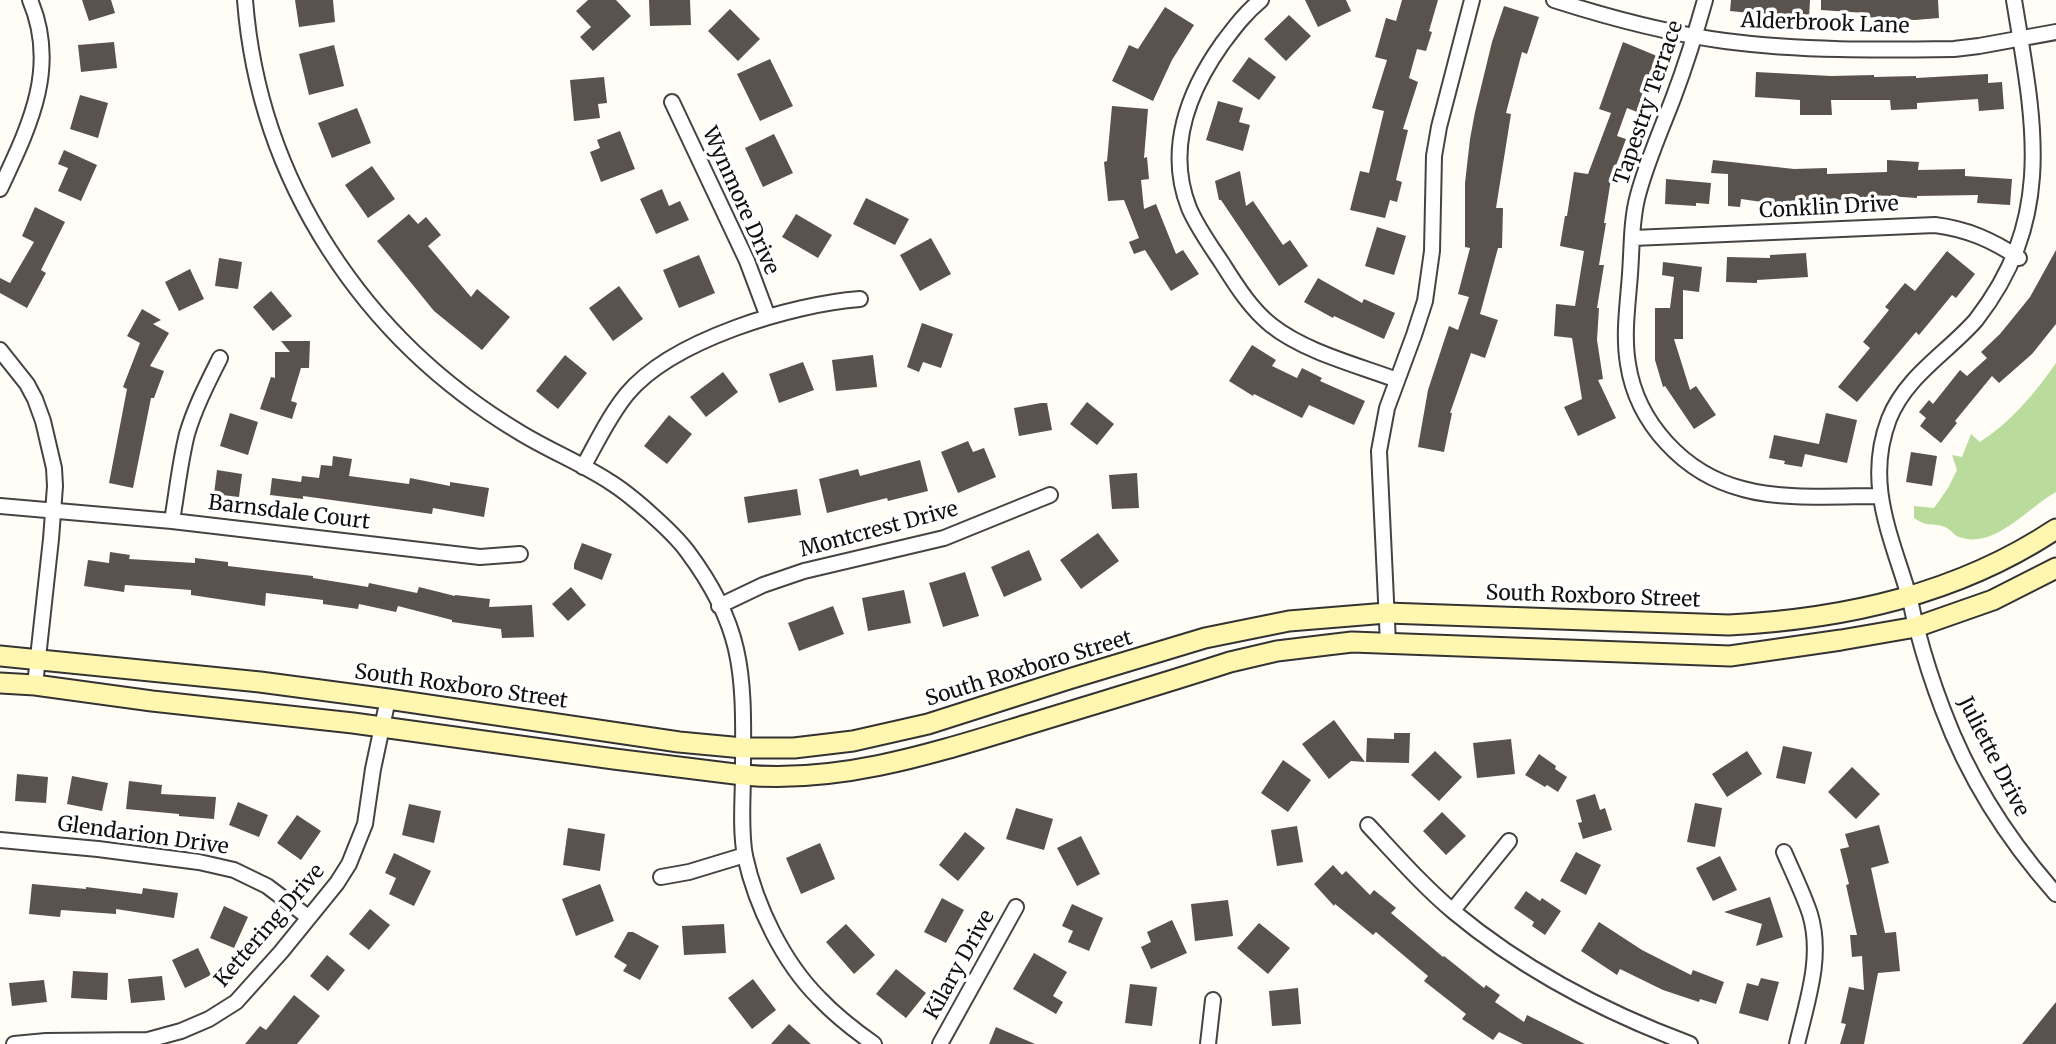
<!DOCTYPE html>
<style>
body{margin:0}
canvas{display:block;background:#fffdf5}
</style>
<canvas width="2056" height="1044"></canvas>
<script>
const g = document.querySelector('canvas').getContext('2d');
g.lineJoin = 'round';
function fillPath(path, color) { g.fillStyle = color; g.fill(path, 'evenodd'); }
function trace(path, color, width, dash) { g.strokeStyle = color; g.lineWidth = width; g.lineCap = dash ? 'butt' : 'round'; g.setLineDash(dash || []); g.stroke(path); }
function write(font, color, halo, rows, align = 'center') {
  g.font = font + ' Merriweather,serif'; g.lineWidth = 7; g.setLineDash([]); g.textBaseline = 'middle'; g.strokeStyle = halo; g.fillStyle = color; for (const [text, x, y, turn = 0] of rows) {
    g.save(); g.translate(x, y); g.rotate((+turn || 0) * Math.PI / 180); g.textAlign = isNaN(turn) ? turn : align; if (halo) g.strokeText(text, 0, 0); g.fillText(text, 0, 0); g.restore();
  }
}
const forest = new Path2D(`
 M2056 363V492C2028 507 1995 550 1959 537 1954 535 1950 529 1945 527 1932 522 1928 528 1914 518V506L1934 508 1948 488 1957 470 1952 455 1962 457 1971 434 1980 442C2011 422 2035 393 2056 363Z`);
const building = new Path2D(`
 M82 0H111L115 13 89 21Z
 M295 0H333L335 22 299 27Z
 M588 0H616L631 16 593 51 580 37 591 27 576 11Z
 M649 0H690L691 25 650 26Z
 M1305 0H1346L1351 11 1318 27Z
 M1402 0H1438L1429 31 1432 32 1426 51 1417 49 1409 78 1418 82 1403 129 1408 130 1396 180 1402 182 1397 202 1390 200 1385 218 1350 210 1360 171 1369 173 1384 111 1372 108 1387 60 1375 57 1386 18 1396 21Z
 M1731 0H1810L1809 19 1730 11Z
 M1821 0H1938L1939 18 1915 20 1865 17V13L1821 10Z
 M1504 6 1539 17 1527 54 1522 52 1506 113 1511 114 1496 208H1503L1502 248H1498L1480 314 1498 320 1485 358 1471 353 1450 413H1452L1444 452 1418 447 1428 390 1443 344 1449 326 1458 330 1469 297 1458 294 1470 248 1465 247V183L1470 139 1475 112 1492 42Z
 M1165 7 1194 25 1172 60 1153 101 1112 81 1129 45 1138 49Z
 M730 9 760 39 738 61 708 31Z
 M1289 15 1311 36 1286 61 1264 39Z
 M114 42 117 68 81 72 78 45Z
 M1623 42 1657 56 1640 100H1642L1637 112 1627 108 1617 136 1626 139 1611 179 1604 223H1606L1599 265H1604L1597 308H1599L1597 340 1603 379 1598 380 1616 418 1578 436 1564 407 1582 399 1572 338 1554 336 1556 304 1575 306 1584 251 1560 246 1565 216H1567L1574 172 1588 174 1611 113 1599 109Z
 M334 45 344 86 309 95 299 54Z
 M1249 57 1276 77 1259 100 1232 81Z
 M770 59 793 106 760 121 737 74Z
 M1756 72 1831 76 1874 75V77L1916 76V78L1988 74V83L2002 82 2004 109 1979 111 1978 99 1917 103V109L1891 110 1890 100H1831L1832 115H1800V100L1755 97Z
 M604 77 607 103 598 104 600 118 574 121 570 80Z
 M80 95 108 103 98 138 70 129Z
 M1218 101 1243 108 1239 122 1250 125 1243 151 1206 140Z
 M1112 106 1148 109 1144 158 1147 157 1149 179 1141 180 1144 209 1156 204 1176 254 1183 250 1199 274 1171 291 1145 250 1134 254 1129 242 1139 238 1124 200 1108 201 1104 162 1107 161Z
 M357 108 371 143 332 158 318 123Z
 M620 131 635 169 601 182 590 152 600 148 597 140Z
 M774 134 793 173 763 187 745 148Z
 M64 150 97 165 81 201 58 191 68 168 58 164Z
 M1713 160 1794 169 1827 168V174L1887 172V160L1919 162 1918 170 1965 169V176L2012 179 2010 205 1977 203 1978 195 1917 196V198L1873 195 1874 199 1783 201V205L1741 199 1740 207 1728 206V174L1711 173Z
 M372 166 395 199 368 218 345 185Z
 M1240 171 1246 206 1253 201 1283 245 1290 240 1308 266 1279 286 1221 200H1219L1215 181Z
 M1666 179 1711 183 1709 204 1696 203V206L1665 204Z
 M662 189 669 206 680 201 689 220 656 234 640 199Z
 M866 198 909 219 895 245 853 224Z
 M35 207 65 222 41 270 46 273 27 308 0 293V278L10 283 34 242 22 236Z
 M409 214 418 224 426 217 441 235 428 246 471 297 477 289 510 317 482 350 434 311 377 241Z
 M796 214 832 235 818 258 782 237Z
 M1377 227 1406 236 1394 275 1365 266Z
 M931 238 951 274 920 291 900 255Z
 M2056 250V324L2032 354 1999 383 1992 376 1955 421 1957 423 1941 443 1920 426 1926 418 1919 412 1929 400 1933 404 1960 370 1967 376 1987 358 1981 352 2000 334 2030 297Z
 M1947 251 1975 274 1956 298 1952 295 1919 335 1916 332 1857 402 1838 387 1870 348 1863 342 1889 310 1885 307 1905 283 1915 291Z
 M1806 253 1808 277 1757 280V283L1726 282 1727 257 1770 258V255Z
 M699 255 715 293 679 308 663 270Z
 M219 258 242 262 238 289 215 286Z
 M1663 262 1702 267 1699 292 1683 290V339H1674L1690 390 1696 386 1716 415 1694 429 1665 386 1663 387 1655 360V308H1670L1674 277 1662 275Z
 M190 269 204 299 179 311 165 282Z
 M1318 278 1362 303 1364 299 1395 313 1384 339 1334 316 1333 318 1304 302Z
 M619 286 643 319 613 341 589 308Z
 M271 291 292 316 273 331 253 307Z
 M142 309 161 320 153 324 169 333 150 366 164 371 154 398H151L133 488 109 483 127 389 123 387 140 343 127 336Z
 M922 323 953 334 941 368 923 362 919 372 907 367Z
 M281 341H310L309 368H301L291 401 297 403 292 419 260 409 271 377 275 378V352H290Z
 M1252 345 1276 360 1272 366 1297 378 1302 368 1322 378 1320 381 1365 401 1354 425 1309 405 1302 418 1254 394 1253 396 1229 381Z
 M565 355 587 373 558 409 536 391Z
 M873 355 877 387 836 391 832 360Z
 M803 362 814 390 779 403 769 374Z
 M723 372 738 392 706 417 690 397Z
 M1087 402 1114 424 1097 445 1070 424Z
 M1041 403H1047L1052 430 1019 436 1014 408Z
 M230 413 258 422 248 455 220 446Z
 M1826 413 1857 420 1847 463 1805 454 1802 467 1784 464 1785 461 1769 458 1774 435 1819 444Z
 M669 415 692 434 667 464 644 446Z
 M968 441 973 452 984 448 996 477 958 493 941 452Z
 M1911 452 1937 456 1932 486 1906 482Z
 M333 456 352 459 349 476 409 484 410 478 450 486V482L489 488 484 517 433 508 432 514 303 496V499L270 495 272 478 301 482 302 476 319 478 321 465 332 466Z
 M920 460 928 491 888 501 887 498 827 513 819 479 858 469 860 476Z
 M217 470 242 474 239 497 214 494Z
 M1137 473 1139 508 1112 509 1109 475Z
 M797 489 801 515 748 523 744 497Z
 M1098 533 1119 561 1081 589 1060 560Z
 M582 543 612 554 602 580 574 569V564Z
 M1029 550 1042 580 1004 597 991 567Z
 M110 552 130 555 129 559 195 563V558L228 562V566L313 576V578L368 587 369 583 417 593 419 587 455 596V595L490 599 489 607 532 605 534 637 502 638 501 629 452 622V620L398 606 396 612 359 604 358 609 323 604V600L266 593 265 606 191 595V590L125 585 124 592 84 586 88 560 109 563Z
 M965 572 979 616 943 627 929 583Z
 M571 587 586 605 568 621 552 604Z
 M904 590 911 623 868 631 862 598Z
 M833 606 844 634 799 651 788 623Z
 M1334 720 1365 762 1351 761 1329 779 1302 744Z
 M1394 733H1410L1409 763 1366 762 1367 738 1394 739Z
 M1511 739 1515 774 1477 778 1473 743Z
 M1783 746 1812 752 1805 784 1776 778Z
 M1435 751 1462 777 1439 801 1411 775Z
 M1747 751 1762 774 1727 797 1712 774Z
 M1539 754 1556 766 1555 769 1567 777 1558 792 1547 785 1545 787 1525 775Z
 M1283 760 1311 780 1288 812 1261 793Z
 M1852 767 1880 794 1856 819 1828 792Z
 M17 774 48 777 46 803 15 801Z
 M72 776 108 783 102 811 67 804Z
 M129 781 162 785 161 794 216 797 214 819 179 816V814L126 809Z
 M1595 794 1600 810 1605 808 1612 830 1583 839 1578 823 1582 822 1576 800Z
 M238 802 268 815 259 837 229 825Z
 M1695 803 1722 808 1715 847 1687 842Z
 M409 804 441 811 434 843 402 835Z
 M1016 808 1053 819 1044 850 1006 839Z
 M1442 812 1466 836 1446 855 1423 831Z
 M297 815 321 831 301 860 277 843Z
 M1879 825 1889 863 1871 868 1885 933 1896 932 1900 971 1878 973 1864 1044H1840L1846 1024 1841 1023 1849 987 1864 990 1862 956 1852 957 1850 935H1857L1846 885 1849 884 1840 849 1849 847 1845 834Z
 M1297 826 1303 862 1277 866 1271 830Z
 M568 828 605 834 600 871 563 865Z
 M965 832 985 848 958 881 939 865Z
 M1081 836 1100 874 1077 886 1057 848Z
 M820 843 835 879 801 894 786 858Z
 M1576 852 1601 865 1586 895 1560 881Z
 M394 853 431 871 414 906 389 894 396 878 385 873Z
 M1720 856 1737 890 1713 901 1696 868Z
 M1333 865 1342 875 1346 871 1370 895 1374 890 1396 908 1391 913 1443 957 1444 956 1484 988 1486 985 1500 995 1495 1002 1524 1022 1527 1015 1585 1044H1523L1499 1032 1493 1040 1462 1019 1466 1014 1424 981 1428 976 1376 932 1373 935 1335 904 1334 906 1314 884Z
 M32 884 86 889V887L142 894 143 888 178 893 174 918 116 909V914L61 910 60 917 29 914Z
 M600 884 614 921 576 936 562 899Z
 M1526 891 1540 901 1542 898 1561 911 1545 935 1532 926 1534 922 1514 908Z
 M1770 897 1783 937 1756 946 1762 924 1724 912Z
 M942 898 964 910 946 943 924 932Z
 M1228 900 1233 936 1195 941 1191 904Z
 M1072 904 1103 918 1089 951 1068 942 1073 931 1062 926Z
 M224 906 248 917 234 948 210 938Z
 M370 909 390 925 369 950 349 934Z
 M1172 920 1187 953 1151 969 1141 947 1151 942 1147 932Z
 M1599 922 1642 950 1691 975 1693 970 1724 982 1716 1004 1700 999 1699 1002 1663 990 1620 969 1617 975 1581 951Z
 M1259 923 1290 948 1268 974 1237 948Z
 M724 924 726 953 684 955 682 926Z
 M846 924 875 955 854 974 826 942Z
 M628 932H633L659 946 640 980 623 971 627 965 614 957Z
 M198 948 211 975 185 988 172 960Z
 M1034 953 1067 972 1053 996 1063 1002 1056 1014 1013 989Z
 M327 955 345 970 328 991 310 976Z
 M896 969 926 993 906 1018 876 994Z
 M73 971 108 973 107 1000 71 998Z
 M162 976 165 1000 131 1003 128 979Z
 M1761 978 1779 982 1768 1021 1739 1013 1747 983 1758 986Z
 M753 979 776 1010 752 1029 728 998Z
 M44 980 47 1002 12 1006 9 983Z
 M1130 984 1157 987 1152 1026 1125 1023Z
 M1298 988 1301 1024 1272 1026 1269 991Z
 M294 995 320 1016 297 1044H245L260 1026 266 1030Z
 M2056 1002V1044H2022L2043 1018Z
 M789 1024 811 1044H771Z
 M996 1027 1035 1044H989Z`);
const street = new Path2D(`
 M245 0C259 182 364 339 519 432 548 450 581 463 610 482 631 495 672 531 687 551 708 579 728 614 736 649 745 688 743 732 743 772 743 799 740 829 745 856 756 906 783 962 819 998 836 1016 854 1030 874 1044
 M1261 0C1245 13 1234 28 1222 44 1188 92 1166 150 1189 208 1197 227 1210 245 1222 263 1236 285 1250 308 1271 325 1305 352 1357 365 1397 380
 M1554 0C1610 18 1666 33 1725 41 1801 51 1878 50 1954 49L1979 46 2056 32
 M1705 0C1696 32 1686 64 1674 96 1662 128 1647 161 1638 195 1631 220 1632 248 1630 274 1628 303 1623 334 1628 364 1637 423 1684 474 1743 489 1781 500 1839 496 1880 496
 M2014 0C2034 122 2056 217 1976 320 1947 353 1906 376 1889 419 1865 482 1890 533 1908 593 1912 605 1913 617 1917 629 1924 656 1933 684 1943 710 1968 777 2008 840 2056 894
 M672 102 747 261 768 317
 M0 189C29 127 59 68 30 0
 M1633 238 1935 225C1967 229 1992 240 2019 258
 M0 350 27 384 35 399 43 421 54 468 55 486 51 539 35 685
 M583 467C597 442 609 416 627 394 672 340 792 304 860 299
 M0 506 172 521 480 557 520 554
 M172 521C177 491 180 462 187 434 195 407 208 382 220 358
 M719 606 763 585 804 571 944 538 1050 495
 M1388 643 1379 451 1387 408 1414 335 1425 301 1432 251 1434 156 1439 127 1472 0
 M1368 825C1396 855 1423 886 1454 912 1525 971 1604 1012 1690 1044
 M0 840 98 849 199 862 234 870 267 886 308 917
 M1784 852C1793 873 1803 893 1810 914 1823 957 1807 1001 1797 1044
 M661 877 689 872 745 855
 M1453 910 1509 841
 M14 1044 46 1041 148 1040 181 1031 209 1019 236 1002 281 952 337 883 349 864 365 824 373 769 388 699
 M940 1044 1016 907
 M1208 1044 1213 1000`);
const secondary = new Path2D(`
 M0 656 260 682 388 699 679 742 743 748H794L853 741 928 724 1069 679 1205 638 1289 621 1387 613 1729 625C1845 619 1958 594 2056 529
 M0 683 35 685 152 701 353 723 614 759 743 775C840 784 934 753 1026 725 1094 704 1162 684 1230 662L1277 651 1352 642 1730 656 1841 640 1916 627 1993 600 2056 568`);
const streetNames = [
 ["Alderbrook Lane",1825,24,2],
 ["Tapestry Terrace",1649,103,-71],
 ["Wynmore Drive",740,201,66],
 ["Conklin Drive",1829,208,-3],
 ["Barnsdale Court",289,513,7],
 ["Montcrest Drive",879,530,-15],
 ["South Roxboro Street",1593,597,2],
 ["South Roxboro Street",1029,669,-17],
 ["South Roxboro Street",461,687,8],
 ["Juliette Drive",1993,757,63],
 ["Glendarion Drive",143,836,8],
 ["Kettering Drive",270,926,-49],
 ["Kilary Drive",960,965,-61]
];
fillPath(forest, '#b9dc9c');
fillPath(building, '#5a524d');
trace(street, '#444', 18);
trace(secondary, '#333', 23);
trace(street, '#fff', 14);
trace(secondary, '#fff6b0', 19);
write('21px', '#111', '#fff', streetNames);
</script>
